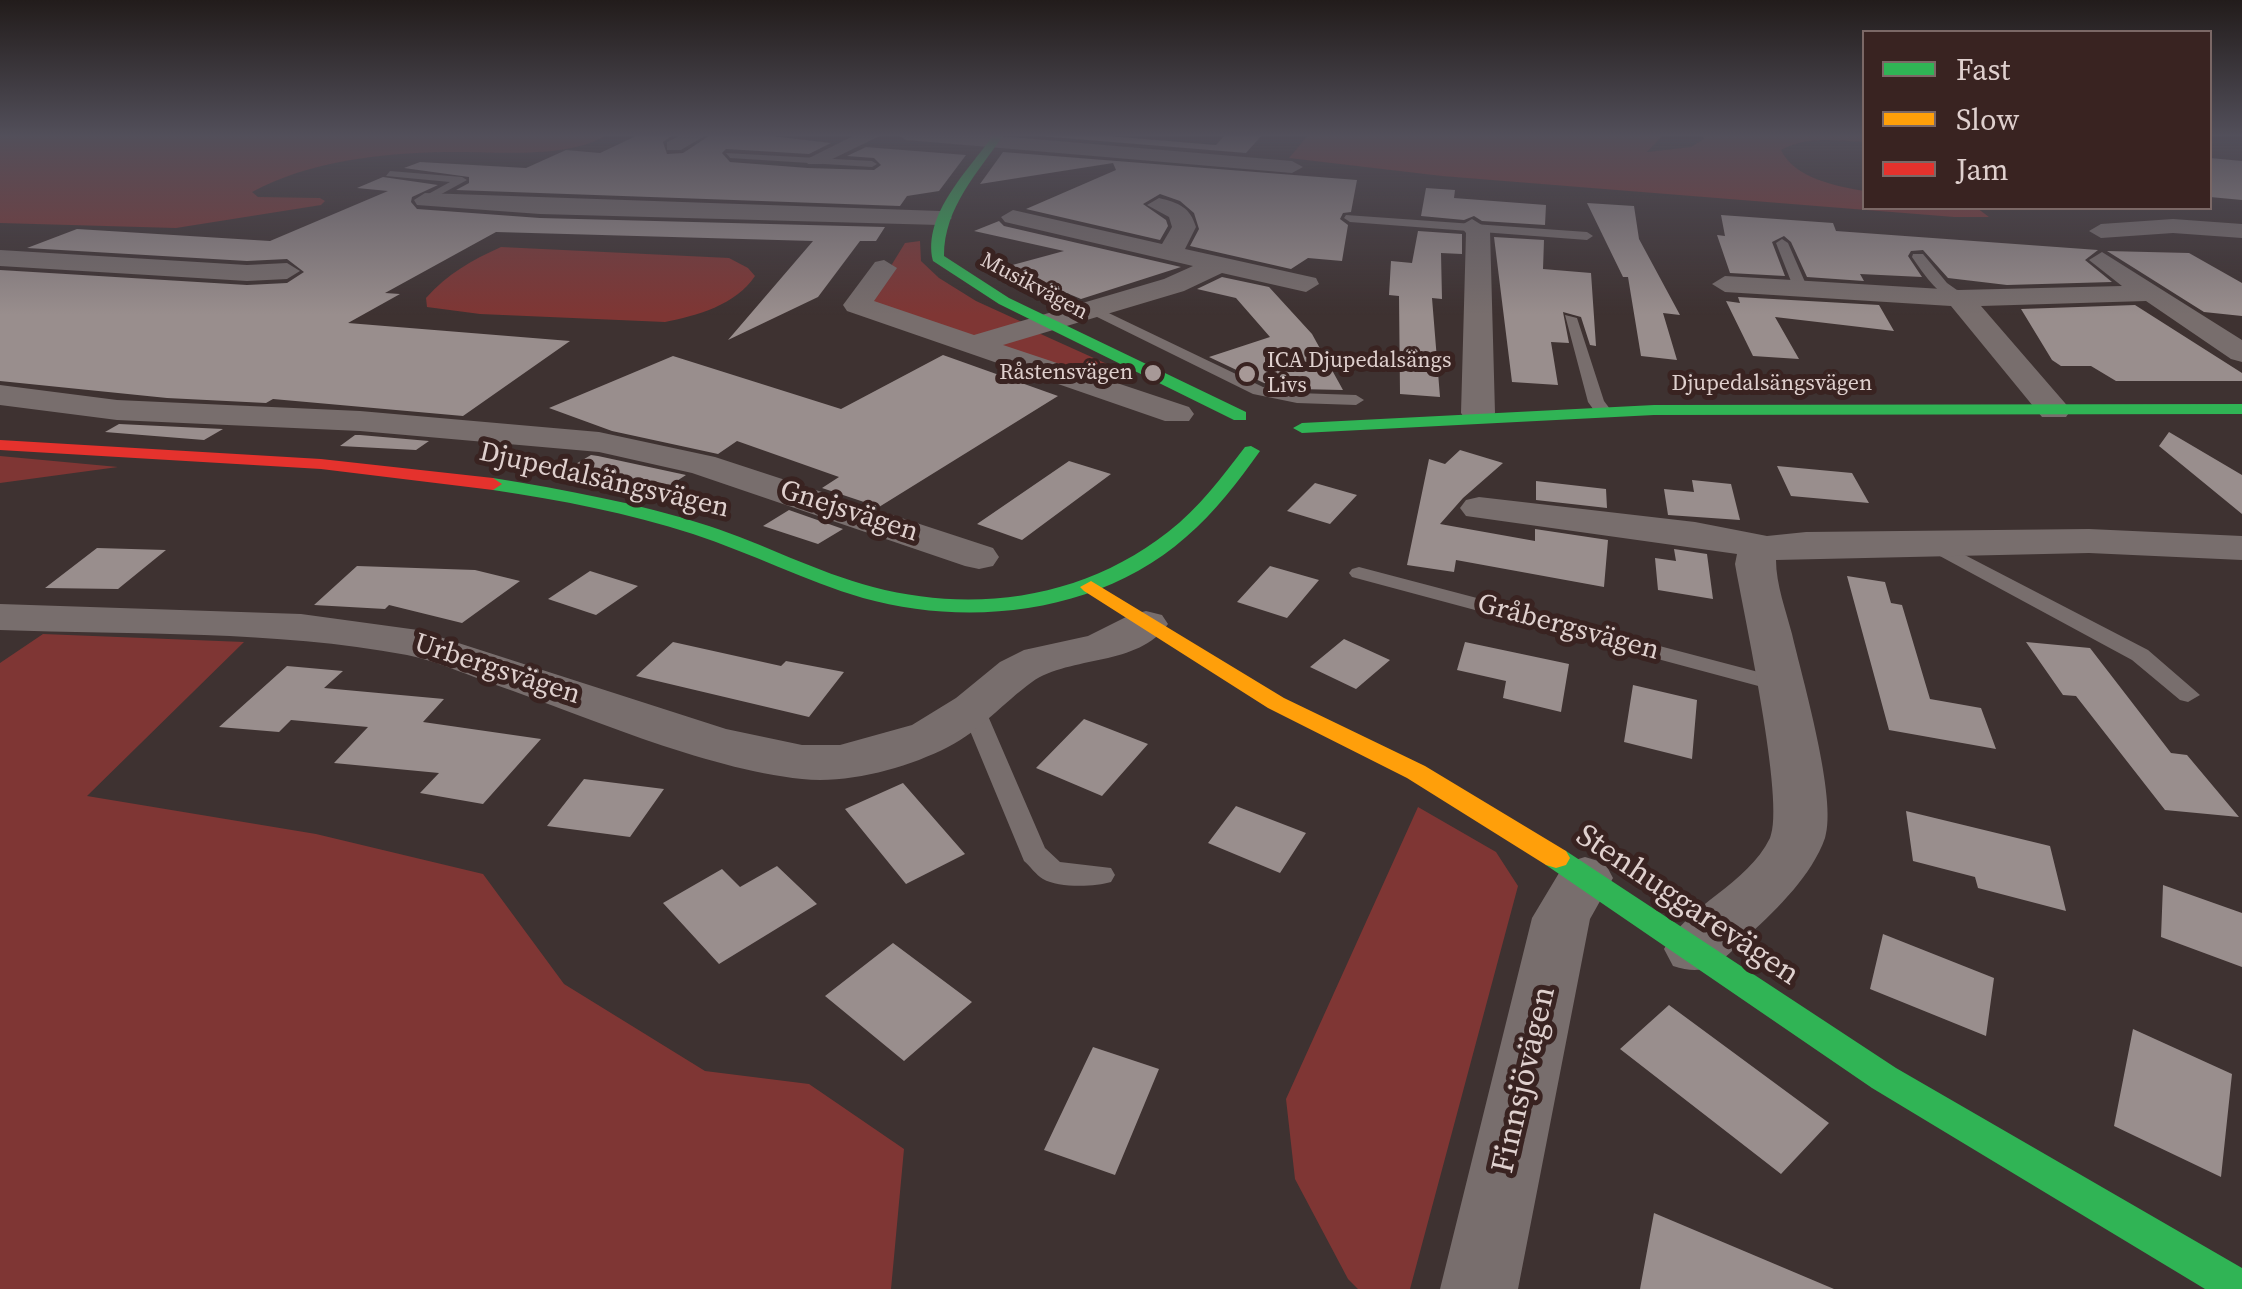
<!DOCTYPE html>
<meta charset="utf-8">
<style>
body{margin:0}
#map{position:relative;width:2242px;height:1289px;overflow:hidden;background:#3e3231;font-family:"Source Serif 4",serif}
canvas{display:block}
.legend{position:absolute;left:1862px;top:30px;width:350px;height:180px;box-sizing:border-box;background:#392321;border:2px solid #7b6866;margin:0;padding:12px 18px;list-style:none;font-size:30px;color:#dfd0ce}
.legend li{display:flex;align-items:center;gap:20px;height:50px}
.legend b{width:50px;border:2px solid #7b6866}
</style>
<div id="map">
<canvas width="2242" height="1289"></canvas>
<ul class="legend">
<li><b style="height:12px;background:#30b455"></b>Fast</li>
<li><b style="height:12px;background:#ff9f0a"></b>Slow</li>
<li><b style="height:12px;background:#e5322d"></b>Jam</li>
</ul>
</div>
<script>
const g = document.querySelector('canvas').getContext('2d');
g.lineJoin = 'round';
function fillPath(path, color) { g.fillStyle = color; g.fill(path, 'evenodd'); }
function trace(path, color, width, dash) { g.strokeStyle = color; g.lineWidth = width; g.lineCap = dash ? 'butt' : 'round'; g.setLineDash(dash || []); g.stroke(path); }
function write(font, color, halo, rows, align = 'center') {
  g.font = font + ' "Source Serif 4",serif'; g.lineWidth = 10; g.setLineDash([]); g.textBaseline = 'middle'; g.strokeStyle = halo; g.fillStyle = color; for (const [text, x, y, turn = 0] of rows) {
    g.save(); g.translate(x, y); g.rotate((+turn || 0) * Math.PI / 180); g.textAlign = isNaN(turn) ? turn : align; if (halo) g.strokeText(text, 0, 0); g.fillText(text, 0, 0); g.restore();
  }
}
const green = new Path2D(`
 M0 134H605L606 135C569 160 489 151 446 152 382 153 309 161 252 192L258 197 320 198 325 201 321 205 176 228 0 223Z
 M1309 134H1664L1647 152 1691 147 1704 139 1701 134H1864V142C1837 140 1805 136 1781 150 1794 178 1836 186 1864 191V208H1977L1989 217H1954L1442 176 1289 158Z
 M920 241 921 261 939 278 976 301 1022 322 966 339 867 305 905 243Z
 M501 247 729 258 748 268 755 276C736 305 696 316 665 322L480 314 427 307 426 298C447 274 472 260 501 247Z
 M1034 331 1116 368 1070 375 984 345Z
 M0 456 118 467 0 483Z
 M43 634 244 642 87 796 316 834 483 874 564 984 705 1071 809 1084 904 1149 891 1289H0V663Z
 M1418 807 1496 852 1518 886 1410 1289H1358L1348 1279 1295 1179 1286 1099Z`);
const building = new Path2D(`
 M640 134H674L663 142 667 154 683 153 712 134H755L831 143 809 154 726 149 722 153 730 162 808 168 874 170 881 165 874 158 847 156 866 147 966 155 939 191 907 196 900 206 456 190 469 183V177L404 168 420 162 526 168 566 150 600 153Z
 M1085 134 1216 145 1226 134H1263L1246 153 1027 135Z
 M1003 152 1357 180 1351 212 1343 213 1340 219 1348 225 1342 261 1308 258 1291 269 1190 246 1199 229 1194 213 1180 201 1160 194 1143 204 1166 220 1168 226 1160 240 1026 209 1116 170 1113 163 980 184Z
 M2210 158 2242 161V200L2210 197Z
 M383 177 438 185 412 197 411 202 417 209 540 218 885 227 876 241H860L818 297 728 340 813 241 496 232 385 293 400 294 348 323 570 341 463 416 273 399 266 403 167 398 0 381V270L247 285 287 283 304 272 287 259 247 261 27 248 77 229 270 241 388 191 357 188Z
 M1426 188 1455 190 1454 198 1546 205 1545 225 1482 221 1474 216 1464 220 1421 216Z
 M1587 203 1634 206 1639 239 1680 315 1663 313 1677 360 1641 356 1628 277H1623Z
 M1721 215 1833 223 1836 231 2098 250 2085 260 2112 282 2007 285 1948 278 1923 250 1911 251 1908 256 1922 277 1860 274 1864 281 1807 277 1791 242 1784 236 1772 242 1785 276 1730 273 1717 235 1725 236Z
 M999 221 1004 226 1181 267 1081 299 1005 267 1064 251 974 231Z
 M1418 231 1462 234V254L1441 253 1442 299 1432 298 1440 397 1400 394 1399 296 1389 295 1391 261 1412 263Z
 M1494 237 1544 240 1543 269 1591 273 1596 346 1590 345 1581 317 1563 312 1569 343 1551 342 1558 385 1512 382Z
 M2107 251 2189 253 2242 283V316L2204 312Z
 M1222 277 1269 287 1312 334 1343 390 1297 389 1264 383 1209 357 1270 337 1236 298 1197 289Z
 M1738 297 1879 305 1894 331 1775 317 1799 359 1753 356 1726 301 1740 303Z
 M2135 305 2242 373V381H2116L2091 366H2061L2052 360 2021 309Z
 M943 355 1058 396 879 507 822 488 839 477 737 441 718 454 612 431 549 408 673 356 841 409Z
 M119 424 223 429 204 440 105 432Z
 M2169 432 2242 475V514L2159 446Z
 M355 435H360L429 441 416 450 340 446Z
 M1460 450 1503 463 1463 498 1440 524 1535 541V529L1608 540 1604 587 1456 560 1454 572 1407 565 1429 459 1445 464Z
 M591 455 598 456 686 475 663 490 569 468Z
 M1069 461 1111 474 1022 540 977 524Z
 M1777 466 1852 473 1869 503 1791 496Z
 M1692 480 1731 484 1740 520 1668 515 1664 489 1694 492Z
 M1536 481 1606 489 1607 508 1536 500Z
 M1315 483 1357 495 1330 524 1287 511Z
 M789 510 843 529 818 544 763 526Z
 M97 548 166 550 118 589 45 588Z
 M1674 549 1707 554 1713 599 1658 590 1655 558 1676 561Z
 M357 566 475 570 520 581 462 623 389 605 385 609 314 605Z
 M1270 566 1319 580 1287 618 1237 602Z
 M590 571 638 586 596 615 548 599Z
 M1847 576 1885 582 1891 603 1902 605 1930 699 1981 708 1996 749 1889 730Z
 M1344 639 1390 660 1356 689 1310 667Z
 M673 642 781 666 786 661 844 672 809 717 636 676Z
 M1465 642 1569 664 1561 712 1503 698 1506 681 1457 670Z
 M2026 642 2090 648 2171 753 2187 755 2239 817 2165 810 2076 696 2063 695Z
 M287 666 343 671 324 688 444 699 423 722 541 739 483 804 420 793 439 773 334 763 368 727 291 720 279 732 219 727Z
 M1633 685 1697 700 1692 759 1624 742Z
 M1084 719 1148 744 1102 796 1036 768Z
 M584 779 664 789 630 837 547 826Z
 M903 783 965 854 906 884 845 809Z
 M1236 806 1306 833 1280 873 1208 843Z
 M1906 811 2050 846 2066 911 1978 888 1975 877 1913 861Z
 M777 866 817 904 719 964 663 903 722 869 740 887Z
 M2163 885 2242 913V967L2161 937Z
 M1883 934 1994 978 1986 1036 1870 989Z
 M893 943 972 1002 904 1061 825 996Z
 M1669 1005 1829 1123 1781 1174 1620 1049Z
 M2133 1029 2232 1074 2221 1177 2114 1126Z
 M1093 1047 1159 1069 1115 1175 1044 1150Z
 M1654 1213 1834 1289H1640Z`);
const lane = new Path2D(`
 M726 153 872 161 877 164 872 167 730 158Z
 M390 171 462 177 467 180 425 203 421 198 450 182 386 176Z
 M1346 215 1587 232 1593 236 1587 240 1350 222 1344 218Z
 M1782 239 1788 243 1808 289 1806 292 1794 289 1776 243Z
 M1913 254H1923L1947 283 1964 295V301C1941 302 1924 274 1912 257Z
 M1092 305 1263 387 1297 393 1356 395 1364 400 1356 405 1297 403 1253 394 1087 312 1085 309Z
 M1565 315 1577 318 1604 401 1610 409 1608 413H1596L1588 402Z
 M1932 538 2148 650 2200 695 2188 702 2180 700 2132 660 1925 548 1922 544 1925 540Z
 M1359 567 1785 679 1789 684 1777 691 1352 577 1349 573 1352 569Z
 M973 701 985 709 1045 848 1060 862 1111 868 1115 875 1111 882C1095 887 1058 888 1043 879 1036 875 1030 866 1024 861L961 709Z`);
const street = new Path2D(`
 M683 134H708L681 150H667V142Z
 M857 134H884L822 164H808L805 160Z
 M896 134H976L1292 161 1303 167 1292 173 906 140Z
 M425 193 940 211 952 218 940 225 540 214 417 205 414 200Z
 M1159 198C1179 203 1190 207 1196 227L1185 249 1316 278 1319 284 1306 292 1222 273 1184 291 1003 345 1189 407 1194 414 1189 421H1165L847 311 843 305 875 262 884 260 897 268 874 301 974 335 1164 279 1193 266 1005 222 1001 217 1013 210 1162 244 1172 227 1169 217 1147 205Z
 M1472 219 1490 230 1495 413 1490 420H1466L1461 413 1466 233 1460 226Z
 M2173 219 2242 224V238L2173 233 2101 238 2089 231 2101 224Z
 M0 250 247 265 287 263 300 271 287 279 247 281 0 266Z
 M2102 252 2242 340V362L2231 359 2146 301 1981 306 2071 410 2066 417H2042L1951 306 1725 292 1712 284 1725 276 1959 290 2122 286 2089 260Z
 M0 385 117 400 360 411 599 432 715 457 993 548 999 557 993 566 979 569 965 566 692 473 599 452 360 431 117 420 0 405Z
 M1479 497 1695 522 1767 536 1806 532 2089 529 2242 536V560L2089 553 1776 560C1776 584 1786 611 1792 634 1802 677 1838 800 1825 838 1812 875 1778 908 1750 934 1723 958 1712 979 1673 966L1664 949C1688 904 1747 885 1770 838 1786 804 1743 611 1735 564L1737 554 1466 516 1460 508 1466 500Z
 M0 604 301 614 418 630 726 729 802 745H840L912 725 956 698 1000 662 1024 650 1088 636 1130 615 1146 611 1162 615 1168 624C1138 667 1071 655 1032 682 1003 703 981 730 948 747 907 768 849 784 802 779 704 769 580 714 485 681 460 672 433 660 407 655 274 630 135 635 0 630Z
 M1585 857 1605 863 1613 878 1590 919 1518 1289H1440L1532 918 1565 863Z`);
const fast = new Path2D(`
 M994 134H1004C978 173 944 207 944 256L1009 298 1246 412V420H1234L999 304 933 261C922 214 969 170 994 134Z
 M2242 404V414L1654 415 1302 433 1293 428 1302 423 1654 405Z
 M1251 446 1260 451C1238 482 1215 512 1186 537 1100 613 971 628 863 598 805 581 751 553 693 534 628 513 561 500 493 490L484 484 493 478C566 490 638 503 709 526 764 544 816 572 873 587 976 614 1084 598 1168 532 1199 508 1222 477 1245 447Z
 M1556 848 1566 851 1896 1068 2242 1268V1289H2205L1872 1088 1546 865 1542 858 1546 851Z`);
const slow = new Path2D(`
 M1091 581 1284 698 1425 766 1566 851 1570 858 1566 865 1556 868 1546 865 1407 778 1268 708 1084 591 1080 587Z`);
const jam = new Path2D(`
 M0 440 321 459 493 478 502 484 493 490 321 469 0 450Z`);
const markers = [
 [1153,373,10,"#a79997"],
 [1247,374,10,"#a79997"]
];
const farStreetnames = [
 ["Musikvägen",1034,287,28],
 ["Djupedalsängsvägen",1772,384]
];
const farPoinames = [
 ["ICA Djupedalsängs",1267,361],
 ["Livs",1267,386],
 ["Råstensvägen",1133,373,"right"]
];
const streetNames = [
 ["Djupedalsängsvägen",604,481,13],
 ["Gnejsvägen",849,512,18],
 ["Gråbergsvägen",1568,628,15],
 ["Urbergsvägen",497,670,18]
];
const nearStreetnames = [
 ["Stenhuggarevägen",1687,906,34],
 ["Finnsjövägen",1525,1080,-77]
];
fillPath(green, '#7f3634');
fillPath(building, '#998e8d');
fillPath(lane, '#786e6d');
fillPath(street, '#786e6d');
fillPath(fast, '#30b455');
fillPath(slow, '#ff9f0a');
fillPath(jam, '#e5322d');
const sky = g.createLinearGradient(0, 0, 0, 315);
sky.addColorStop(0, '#221c1b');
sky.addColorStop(0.43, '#524f5a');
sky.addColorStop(1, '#524f5a00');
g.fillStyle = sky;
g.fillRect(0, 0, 2242, 315);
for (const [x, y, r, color] of markers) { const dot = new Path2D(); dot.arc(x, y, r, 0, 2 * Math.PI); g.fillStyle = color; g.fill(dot); trace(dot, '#392321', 4); }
write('22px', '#dfd0ce', '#392321', farStreetnames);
write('22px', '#dfd0ce', '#392321', farPoinames, 'left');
write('28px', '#dfd0ce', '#392321', streetNames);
write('32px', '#dfd0ce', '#392321', nearStreetnames);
</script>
